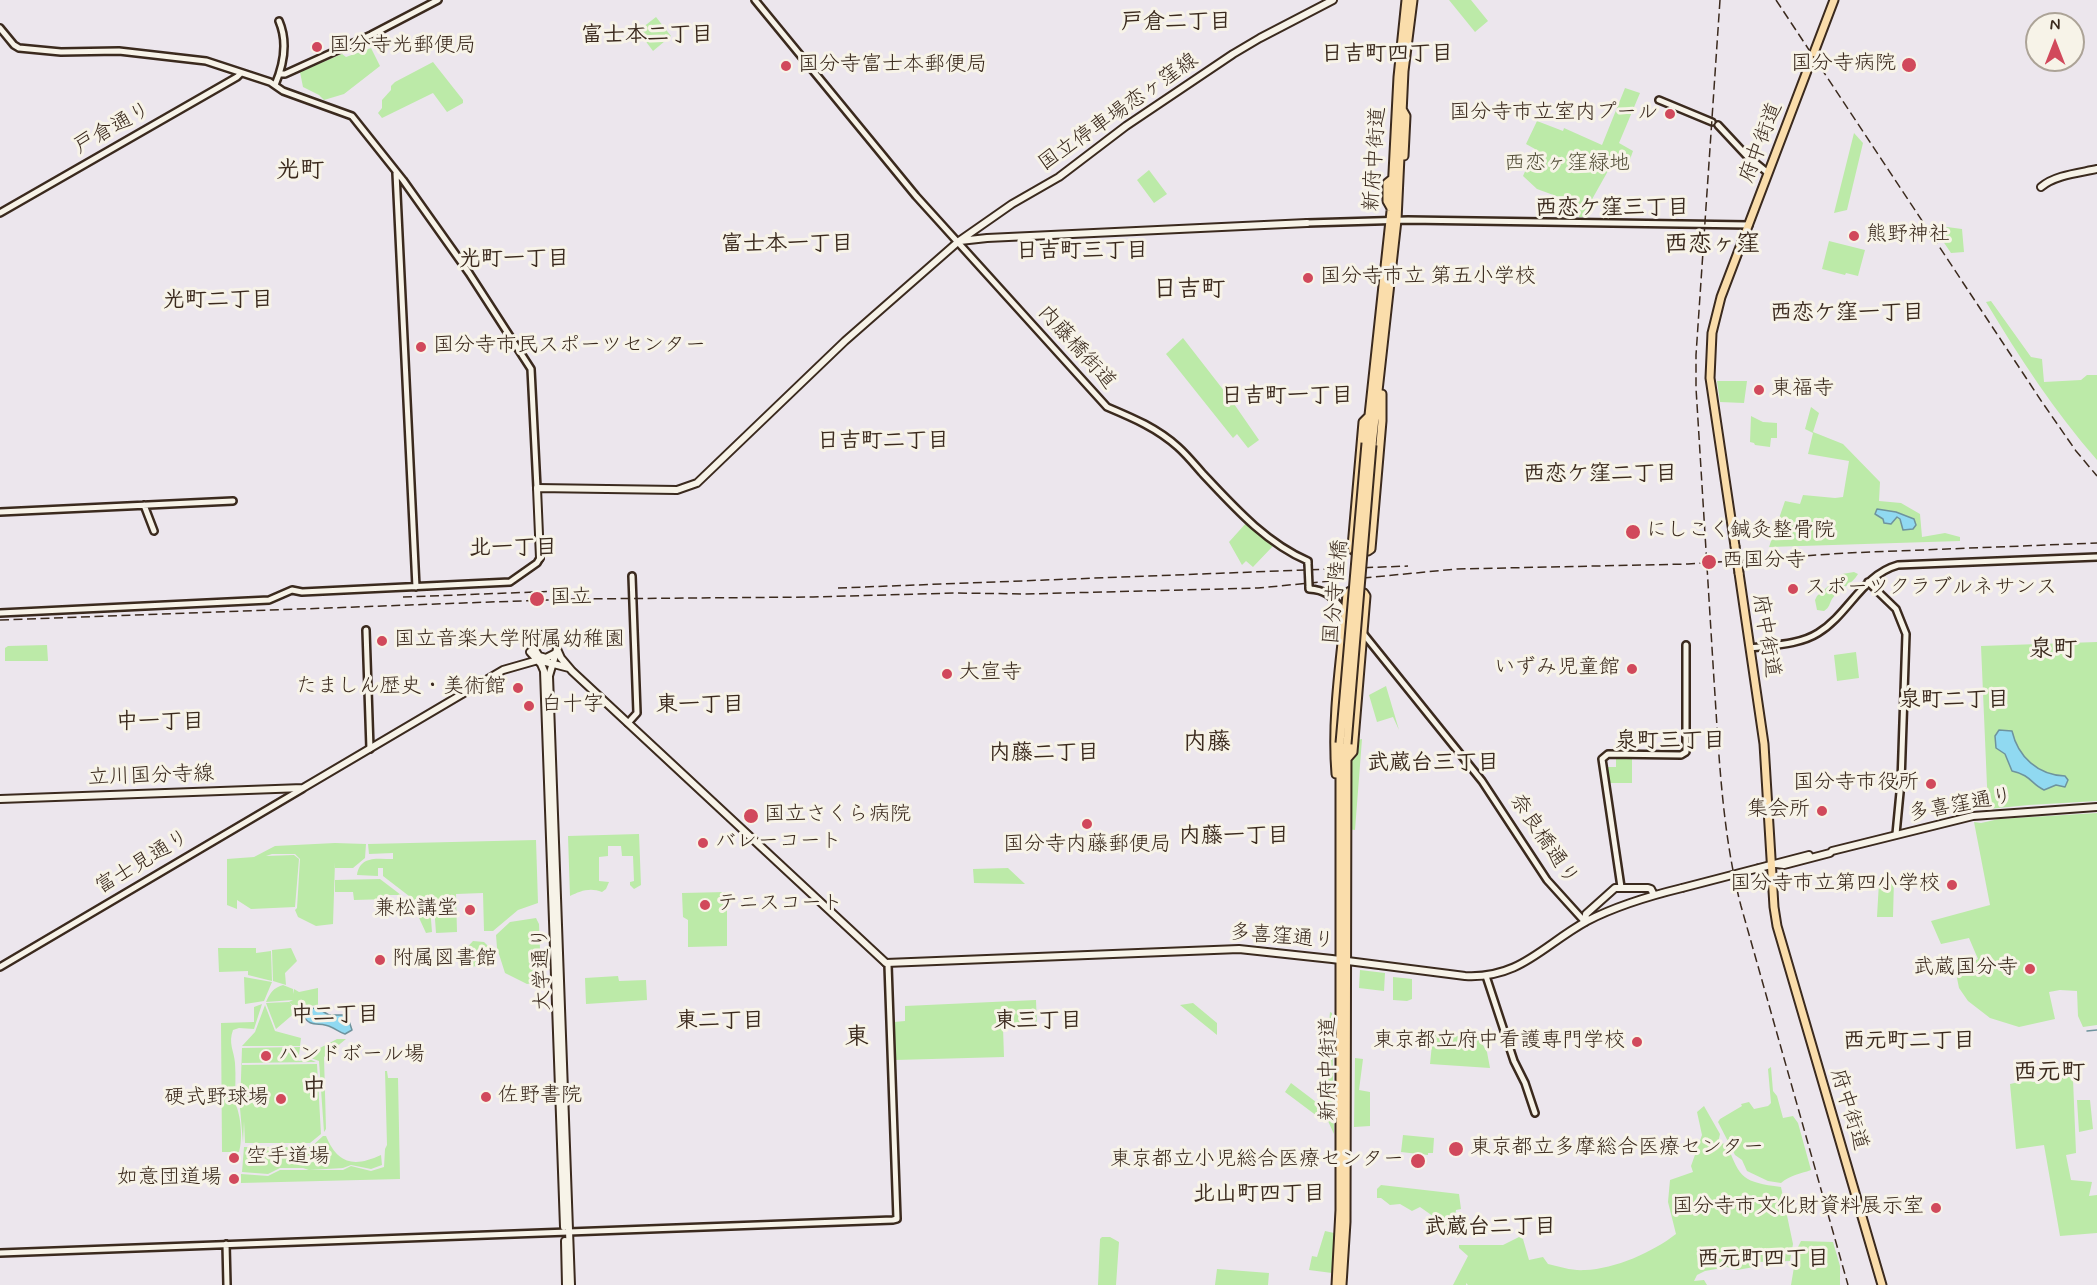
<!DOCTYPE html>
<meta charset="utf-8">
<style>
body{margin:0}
#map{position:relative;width:2097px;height:1285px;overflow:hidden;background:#ece6ed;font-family:Mynerve,sans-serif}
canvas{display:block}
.north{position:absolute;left:2025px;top:12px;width:60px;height:60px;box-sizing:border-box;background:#f7f3e8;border:2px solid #aca397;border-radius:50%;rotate:0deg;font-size:16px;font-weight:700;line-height:24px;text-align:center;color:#3b2a1e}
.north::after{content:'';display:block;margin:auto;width:21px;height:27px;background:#d1495b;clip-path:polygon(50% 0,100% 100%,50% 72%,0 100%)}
</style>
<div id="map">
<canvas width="2097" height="1285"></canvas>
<div class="north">N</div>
</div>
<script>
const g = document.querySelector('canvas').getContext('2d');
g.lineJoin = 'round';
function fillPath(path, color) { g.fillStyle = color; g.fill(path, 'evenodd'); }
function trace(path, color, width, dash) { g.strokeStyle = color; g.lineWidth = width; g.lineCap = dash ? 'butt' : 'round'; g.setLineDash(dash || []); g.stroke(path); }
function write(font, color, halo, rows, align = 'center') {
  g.font = font + ' Mynerve,"Klee One",sans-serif'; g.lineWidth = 6; g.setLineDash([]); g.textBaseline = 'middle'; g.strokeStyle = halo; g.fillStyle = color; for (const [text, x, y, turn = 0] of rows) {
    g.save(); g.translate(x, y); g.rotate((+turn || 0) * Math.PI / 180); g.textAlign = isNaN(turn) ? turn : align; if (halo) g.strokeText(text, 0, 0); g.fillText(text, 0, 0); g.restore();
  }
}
const green = new Path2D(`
 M1449 0H1471L1488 21 1475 32Z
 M656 17 671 36 653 51 638 31Z
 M371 48 380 66 344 94 324 100 319 95 303 87 300 72 342 54 346 57Z
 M433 62 463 100V103L447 112 433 93 382 118 378 113 382 108V100L391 90V86L395 82Z
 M1625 88 1640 93 1619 143 1633 151 1628 165 1613 162 1586 210V217H1579L1578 204 1537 189 1523 176 1535 149 1526 144 1537 121 1563 131 1564 128 1602 145Z
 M1854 133 1863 143 1847 210 1834 213Z
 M1149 170 1167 194 1154 203 1137 180Z
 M1932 225 1962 229 1964 252 1951 253Z
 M1829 241 1865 250 1858 276 1846 273 1845 275 1822 269Z
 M1991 301 2031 357 2042 359 2044 382 2081 380 2087 375H2097V460C2055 412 2019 357 1986 302Z
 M1183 338 1232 401 1259 440 1248 448 1237 434 1233 438 1166 354Z
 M1717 381H1747L1744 403 1720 402Z
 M1811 407 1819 413 1813 432 1843 444 1880 482 1879 501 1901 503 1920 514 1922 537 1945 533 1960 537V541L1769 547 1785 501 1800 504 1803 495 1835 498 1843 497 1849 461 1808 454 1813 433 1805 429Z
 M1751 416 1763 422 1777 423V438H1771L1770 447 1755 445 1754 443 1750 442Z
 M1247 522 1273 546 1253 567 1246 561 1242 565 1229 542Z
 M1854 572 1858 574C1852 585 1839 588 1832 599 1829 604 1830 607 1824 611L1817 610 1815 600 1817 596 1842 574Z
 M2097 642V801L2029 805 1988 809 1981 646Z
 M47 645 48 661H5V648L8 646Z
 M1856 652 1859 678 1837 681 1834 655Z
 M1386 686 1399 730 1393 717 1377 722 1369 695Z
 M1362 739 1355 830 1347 829 1349 751 1353 741Z
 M1616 758H1632V783H1610L1607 767H1616Z
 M2097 813V1025L2083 1027 2078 1016 2077 991 2060 990 2049 992 2055 1019 2019 1027 1990 1018 1968 1001 1959 988 1956 973 1968 964 1978 959 1969 938 1941 944 1931 921 1990 905 1974 822 1981 823 1999 819Z
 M639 834 641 885 634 889 630 885V882L634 881 633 856H622L621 846H608V856L599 857V881L609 882 606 889 602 892C590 887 580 891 570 896L568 836Z
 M536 840 538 903 518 910 493 931H484L483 893 456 894 457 932 436 933 434 905 430 907 432 932 426 933 409 896 383 876V868H378V876L357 875C360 855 378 859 393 859V853L369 854 368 844Z
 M335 843 366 844 365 858 353 868H335V862L333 924 316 926 298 917 295 910 297 908 300 859 295 854H272L266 856 294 855 299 859 295 907 251 909 237 900V909L227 905V859L254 857 275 846Z
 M1008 868 1025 884 974 883 973 869Z
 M380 879 401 895H389V899L354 900 353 892H335V880Z
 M1894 880 1893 917H1877L1879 882Z
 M727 892V946L688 947V920L683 917 682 893Z
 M536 918 539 924 541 975 539 982 527 984 505 973 497 948 496 935 510 922Z
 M473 941 484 942 488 946V961L482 966 461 967 460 955Z
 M218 948H256V953L271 951 272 981 248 975V971L219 972Z
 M291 948 297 961 285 973 286 985 273 981 272 950Z
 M1360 970 1385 973 1384 991 1359 988Z
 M618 976 619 981 646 980 647 1000 586 1004 585 978Z
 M244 977 272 982 264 1001 245 1004Z
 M1393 977 1412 979V999L1407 1001 1393 1000Z
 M283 985 293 989V994L294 989 299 992 318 988V1005L303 1007 298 1010 289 1002 293 1000 266 1002C270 993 273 988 283 985Z
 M1036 1000 1037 1026 1003 1027 1004 1057 895 1060 894 1022 905 1021V1006Z
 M289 1002 297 1011 276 1029 266 1003Z
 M1193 1003 1217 1023V1035L1180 1005Z
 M262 1004 254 1029 239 1028 233 1030C228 1043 234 1051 235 1063 236 1076 235 1090 235 1103 241 1115 243 1139 239 1152H222L221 1023 254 1022V1007Z
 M265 1005 275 1031 301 1038 300 1046H242L255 1032Z
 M1330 1012 1332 1013 1334 1134 1322 1108Z
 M1433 1034 1479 1038 1487 1052 1490 1068 1430 1064Z
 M337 1039H346L324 1057 326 1129 324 1132 319 1061 308 1057 316 1050Z
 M300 1047 299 1055 294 1060 300 1061 307 1058 316 1062 242 1063V1065L317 1064 321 1134 310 1143H245L244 1121 243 1143 240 1108 242 1048Z
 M1355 1058 1363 1059 1359 1090 1370 1092V1126L1354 1127Z
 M1771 1067 1773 1091 1777 1096 1783 1118 1793 1116 1798 1123 1811 1170C1800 1174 1790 1175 1781 1183L1768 1181 1747 1171 1742 1160 1735 1155 1718 1122 1720 1119 1742 1106 1741 1104 1749 1102 1754 1109 1768 1106 1771 1103 1768 1069Z
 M385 1071H387L388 1078H398L400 1179 241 1183V1174L268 1176 280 1170H343L351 1166 371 1171 384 1167 385 1149 387 1145Z
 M2067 1076 2073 1079 2076 1153 2066 1155 2071 1180 2092 1182 2089 1196 2097 1195V1233L2060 1236 2044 1145 2016 1149 2010 1084 2028 1080 2033 1082Z
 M1291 1083 1316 1102 1319 1114 1317 1116 1285 1092Z
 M2077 1100H2090L2093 1129 2079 1132Z
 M1704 1106 1720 1134 1718 1143 1727 1144C1740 1179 1743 1182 1781 1187L1793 1244 1790 1261 1757 1262 1754 1267 1737 1270 1727 1267 1705 1271 1697 1275 1694 1281 1704 1280 1707 1285H1468L1466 1283V1285H1453L1468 1256 1459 1248V1245H1503L1519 1237 1523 1239 1529 1260 1543 1257 1548 1264C1560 1267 1573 1271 1585 1270 1615 1269 1653 1252 1676 1234L1668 1202 1670 1180 1693 1172 1691 1166 1702 1135 1697 1112Z
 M1403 1135 1434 1138 1433 1153H1428V1155L1401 1152Z
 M323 1136H326C338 1165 355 1167 381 1155L382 1165 371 1169 351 1165 343 1168 309 1170 303 1168H280L268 1174 242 1172 244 1147H311Z
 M1381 1185 1459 1194 1461 1209 1456 1210 1454 1221 1463 1224 1465 1233H1457L1420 1207 1412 1211 1400 1204 1390 1205 1381 1198H1377V1189Z
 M1325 1231 1334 1233 1332 1273 1309 1270 1312 1256 1317 1257Z
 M1102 1237H1110L1119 1242 1116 1285H1098L1100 1239Z
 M1801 1241 1833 1242 1840 1266V1285H1791L1797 1249Z
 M1217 1269 1269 1273 1268 1285H1215Z`);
const water = new Path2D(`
 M1877 509 1896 512 1914 519 1916 525 1913 529 1903 530 1900 519 1897 517 1891 524 1884 523 1883 519 1875 514Z
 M1999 730 2012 731C2018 757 2038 775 2065 776L2068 780 2065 787 2056 785 2044 790C2031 784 2031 775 2012 771L2005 754 1996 748 1995 736Z
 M317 1008 329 1015H347L352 1030 345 1034C339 1032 336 1029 331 1027 320 1021 310 1029 303 1015L308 1009Z`);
const stream = new Path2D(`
 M2087 1031 2097 1030`);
const tertiary = new Path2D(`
 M755 0 916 196 1107 407C1133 418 1157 428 1178 447 1187 455 1195 465 1203 474 1234 507 1266 543 1308 561V564
 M0 28 14 45 19 48 61 52 119 51 206 61 270 82 283 91 352 116 403 180 469 273 531 369 537 488
 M280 74H285L371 35 438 0
 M275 85C284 64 288 42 279 21
 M1659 100 1712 122
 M1718 125 1746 155 1768 173
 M396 173 416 587
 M0 213 237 77 241 73
 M1307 223 1408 220 1749 225
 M144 505 154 531
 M0 512 233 501
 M1868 582 1896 609 1906 634 1901 782 1896 834
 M1309 586V589C1329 590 1333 599 1346 613
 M0 613 269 600 292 590 302 592 510 582 537 563 540 558
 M366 630 370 749
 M1362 632 1482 781 1547 880 1585 922
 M1751 648C1772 645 1799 645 1818 633 1849 614 1862 575 1898 565L2097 557
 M628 723 637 713 632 576
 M1621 887 1602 759 1608 754 1681 755 1686 752V645
 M0 967 302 789
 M1486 976 1514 1061 1525 1083 1535 1113
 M226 1244 227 1285
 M0 1253 893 1220 897 1219 888 965 886 963`);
const secondary = new Path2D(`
 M2041 187C2055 175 2079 173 2097 169
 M960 241 987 238 1307 223
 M540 558 537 488 677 490 697 483 845 341 959 241 1012 204 1059 177 1126 126 1233 54 1260 38 1333 0
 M557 649 561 658 572 671 886 963 1239 949 1332 959 1465 976C1520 979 1543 945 1587 921 1618 905 1649 896 1682 888
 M530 652 541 664 544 671 564 1227
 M556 653 546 658 539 656 533 647C536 629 557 631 557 649L549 676 571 1285
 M538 660 569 668
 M0 799 303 788 503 670 538 660
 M1776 864 1784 865 1830 853 1832 851 1973 816 2097 807
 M1759 868 1809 855
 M1585 922 1586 914 1615 888H1648L1651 889 1654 895
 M565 1241 566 1285`);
const primary = new Path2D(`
 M1402 109 1406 116 1404 156
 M1391 208 1387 201V183L1392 179
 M1369 416 1363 422 1352 547 1353 550 1368 551 1371 549 1382 421V394
 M1366 443 1391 211 1398 77 1406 0
 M1372 445 1397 220 1404 71 1413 0
 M1735 546 1710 378 1712 333 1721 297 1834 0
 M1739 573 1764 744 1774 907 1777 926 1882 1285
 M1336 774C1331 715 1342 653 1347 594L1350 591 1364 593 1366 596 1353 752 1346 760
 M1336 1285 1340 1210V743
 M1342 1285 1346 1222 1347 744`);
const rail = new Path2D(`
 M1720 0 1696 355V388C1702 485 1708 583 1714 680 1719 755 1722 833 1741 906L1848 1285
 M1776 0 2042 402 2076 451 2097 476
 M838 588 1408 566
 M403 597 562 591
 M0 620 573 599 813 597 956 593 1026 594 1258 588 1457 569 1688 564 1846 553 2097 543`);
const tertiaryBridge = new Path2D(`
 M1308 564 1309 586`);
const secondaryBridge = new Path2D(`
 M1682 888 1759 868`);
const primaryBridge = new Path2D(`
 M1735 546 1739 573
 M1340 743 1366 443
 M1347 744 1372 445`);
const markers = [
 [317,47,6,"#d1495b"],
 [1909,65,8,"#d1495b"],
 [786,66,6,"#d1495b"],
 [1670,114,6,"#d1495b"],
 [1854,236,6,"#d1495b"],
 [1308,278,6,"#d1495b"],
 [421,347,6,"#d1495b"],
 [1759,390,6,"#d1495b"],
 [1633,532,8,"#d1495b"],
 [1709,562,8,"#d1495b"],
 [1793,589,6,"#d1495b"],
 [537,599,8,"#d1495b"],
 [382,641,6,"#d1495b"],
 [1632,669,6,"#d1495b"],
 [947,674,6,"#d1495b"],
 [518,688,6,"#d1495b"],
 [529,706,6,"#d1495b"],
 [1931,784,6,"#d1495b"],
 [1822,811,6,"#d1495b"],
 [751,816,8,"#d1495b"],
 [1087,824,6,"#d1495b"],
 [703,843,6,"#d1495b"],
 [1952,885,6,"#d1495b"],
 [705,905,6,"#d1495b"],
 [470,910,6,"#d1495b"],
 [380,960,6,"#d1495b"],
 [2030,969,6,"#d1495b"],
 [1637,1042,6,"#d1495b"],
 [266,1056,6,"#d1495b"],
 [486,1097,6,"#d1495b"],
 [281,1099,6,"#d1495b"],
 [1456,1149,8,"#d1495b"],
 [234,1158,6,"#d1495b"],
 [1418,1161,8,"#d1495b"],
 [234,1179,6,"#d1495b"],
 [1936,1208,6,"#d1495b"]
];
const poiNames = [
 ["国分寺光郵便局",329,47],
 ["国分寺病院",1896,65,"right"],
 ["国分寺富士本郵便局",798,66],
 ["国分寺市立室内プール",1658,114,"right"],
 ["熊野神社",1866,236],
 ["国分寺市立 第五小学校",1320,278],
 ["国分寺市民スポーツセンター",433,347],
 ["東福寺",1771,390],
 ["にしこく鍼灸整骨院",1646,532],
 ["西国分寺",1722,562],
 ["スポーツクラブルネサンス",1805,589],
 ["国立",550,599],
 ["国立音楽大学附属幼稚園",394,641],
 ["いずみ児童館",1620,669,"right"],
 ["大宣寺",959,674],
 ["たましん歴史・美術館",506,688,"right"],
 ["白十字",541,706],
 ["国分寺市役所",1919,784,"right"],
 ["集会所",1810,811,"right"],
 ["国立さくら病院",764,816],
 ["バレーコート",715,843],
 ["国分寺内藤郵便局",1087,846,"center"],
 ["国分寺市立第四小学校",1940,885,"right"],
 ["テニスコート",717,905],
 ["兼松講堂",458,910,"right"],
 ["附属図書館",392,960],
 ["武蔵国分寺",2018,969,"right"],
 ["東京都立府中看護専門学校",1625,1042,"right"],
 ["ハンドボール場",278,1056],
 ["佐野書院",498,1097],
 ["硬式野球場",269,1099,"right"],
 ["東京都立多摩総合医療センター",1470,1149],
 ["空手道場",246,1158],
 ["東京都立小児総合医療センター",1404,1161,"right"],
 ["如意団道場",222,1179,"right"],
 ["国分寺市文化財資料展示室",1924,1208,"right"]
];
const streetNames = [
 ["国立停車場恋ヶ窪線",1119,113,-35],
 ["戸倉通り",113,129,-29],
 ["府中街道",1762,143,-69],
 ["新府中街道",1376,159,-86],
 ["内藤橋街道",1076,348,48],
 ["国分寺陸橋",1337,592,-85],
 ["府中街道",1765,636,81],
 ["立川国分寺線",151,777,-2],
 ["多喜窪通り",1961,806,-10],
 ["奈良橋通り",1543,840,56],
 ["富士見通り",143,863,-31],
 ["多喜窪通り",1282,938,5],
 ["大学通り",543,969,-92],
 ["新府中街道",1330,1069,-90],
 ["府中街道",1848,1110,73]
];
const parkNames = [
 ["西恋ヶ窪緑地",1567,165]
];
const neighbourhoodNames = [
 ["戸倉二丁目",1176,23],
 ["富士本二丁目",647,36],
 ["日吉町四丁目",1387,55],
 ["西恋ケ窪三丁目",1612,209],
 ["富士本一丁目",787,245],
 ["日吉町三丁目",1082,252],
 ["光町一丁目",514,260],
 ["光町二丁目",218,301],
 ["西恋ケ窪一丁目",1847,314],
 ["日吉町一丁目",1287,397],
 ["日吉町二丁目",883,442],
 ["西恋ケ窪二丁目",1600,475],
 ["北一丁目",513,549],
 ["泉町二丁目",1954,701],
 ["東一丁目",700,706],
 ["中一丁目",160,723],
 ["泉町三丁目",1670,742],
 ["内藤二丁目",1044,754],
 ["武蔵台三丁目",1433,764],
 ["内藤一丁目",1234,837],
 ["中二丁目",335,1016],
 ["東二丁目",720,1022],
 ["東三丁目",1038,1022],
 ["西元町二丁目",1909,1042],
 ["北山町四丁目",1259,1195],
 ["武蔵台二丁目",1490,1228],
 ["西元町四丁目",1763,1260]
];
const quarterNames = [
 ["光町",300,172],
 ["西恋ヶ窪",1712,246],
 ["日吉町",1189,291],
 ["泉町",2053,651],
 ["内藤",1207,744],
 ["東",857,1039],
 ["西元町",2049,1074],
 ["中",314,1090]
];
fillPath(green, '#bceaa8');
fillPath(water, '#90d9f1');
trace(water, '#6e939d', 1.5);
trace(stream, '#6e939d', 1.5);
trace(tertiary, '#3b2a1e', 10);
trace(secondary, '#3b2a1e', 10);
trace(primary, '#3b2a1e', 11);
trace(tertiary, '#f7f3e8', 5);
trace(secondary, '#f7f3e8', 6);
trace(primary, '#faddab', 7);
trace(rail, '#3b2a1e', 1.5, [9, 4.5]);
trace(tertiaryBridge, '#3b2a1e', 10, []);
trace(secondaryBridge, '#3b2a1e', 10, []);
trace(primaryBridge, '#3b2a1e', 11, []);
trace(tertiaryBridge, '#f7f3e8', 5);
trace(secondaryBridge, '#f7f3e8', 6);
trace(primaryBridge, '#faddab', 7);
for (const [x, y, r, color] of markers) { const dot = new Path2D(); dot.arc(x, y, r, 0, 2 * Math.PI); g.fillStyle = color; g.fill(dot); trace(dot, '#f7f3e8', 2); }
write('21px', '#3b2a1e', '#f7f3e8', poiNames, 'left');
write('21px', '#3b2a1e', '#f7f3e8', streetNames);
write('21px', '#55503a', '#f7f3e8', parkNames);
write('bold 22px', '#3b2a1e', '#f7f3e8', neighbourhoodNames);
write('bold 24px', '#3b2a1e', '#f7f3e8', quarterNames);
</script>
